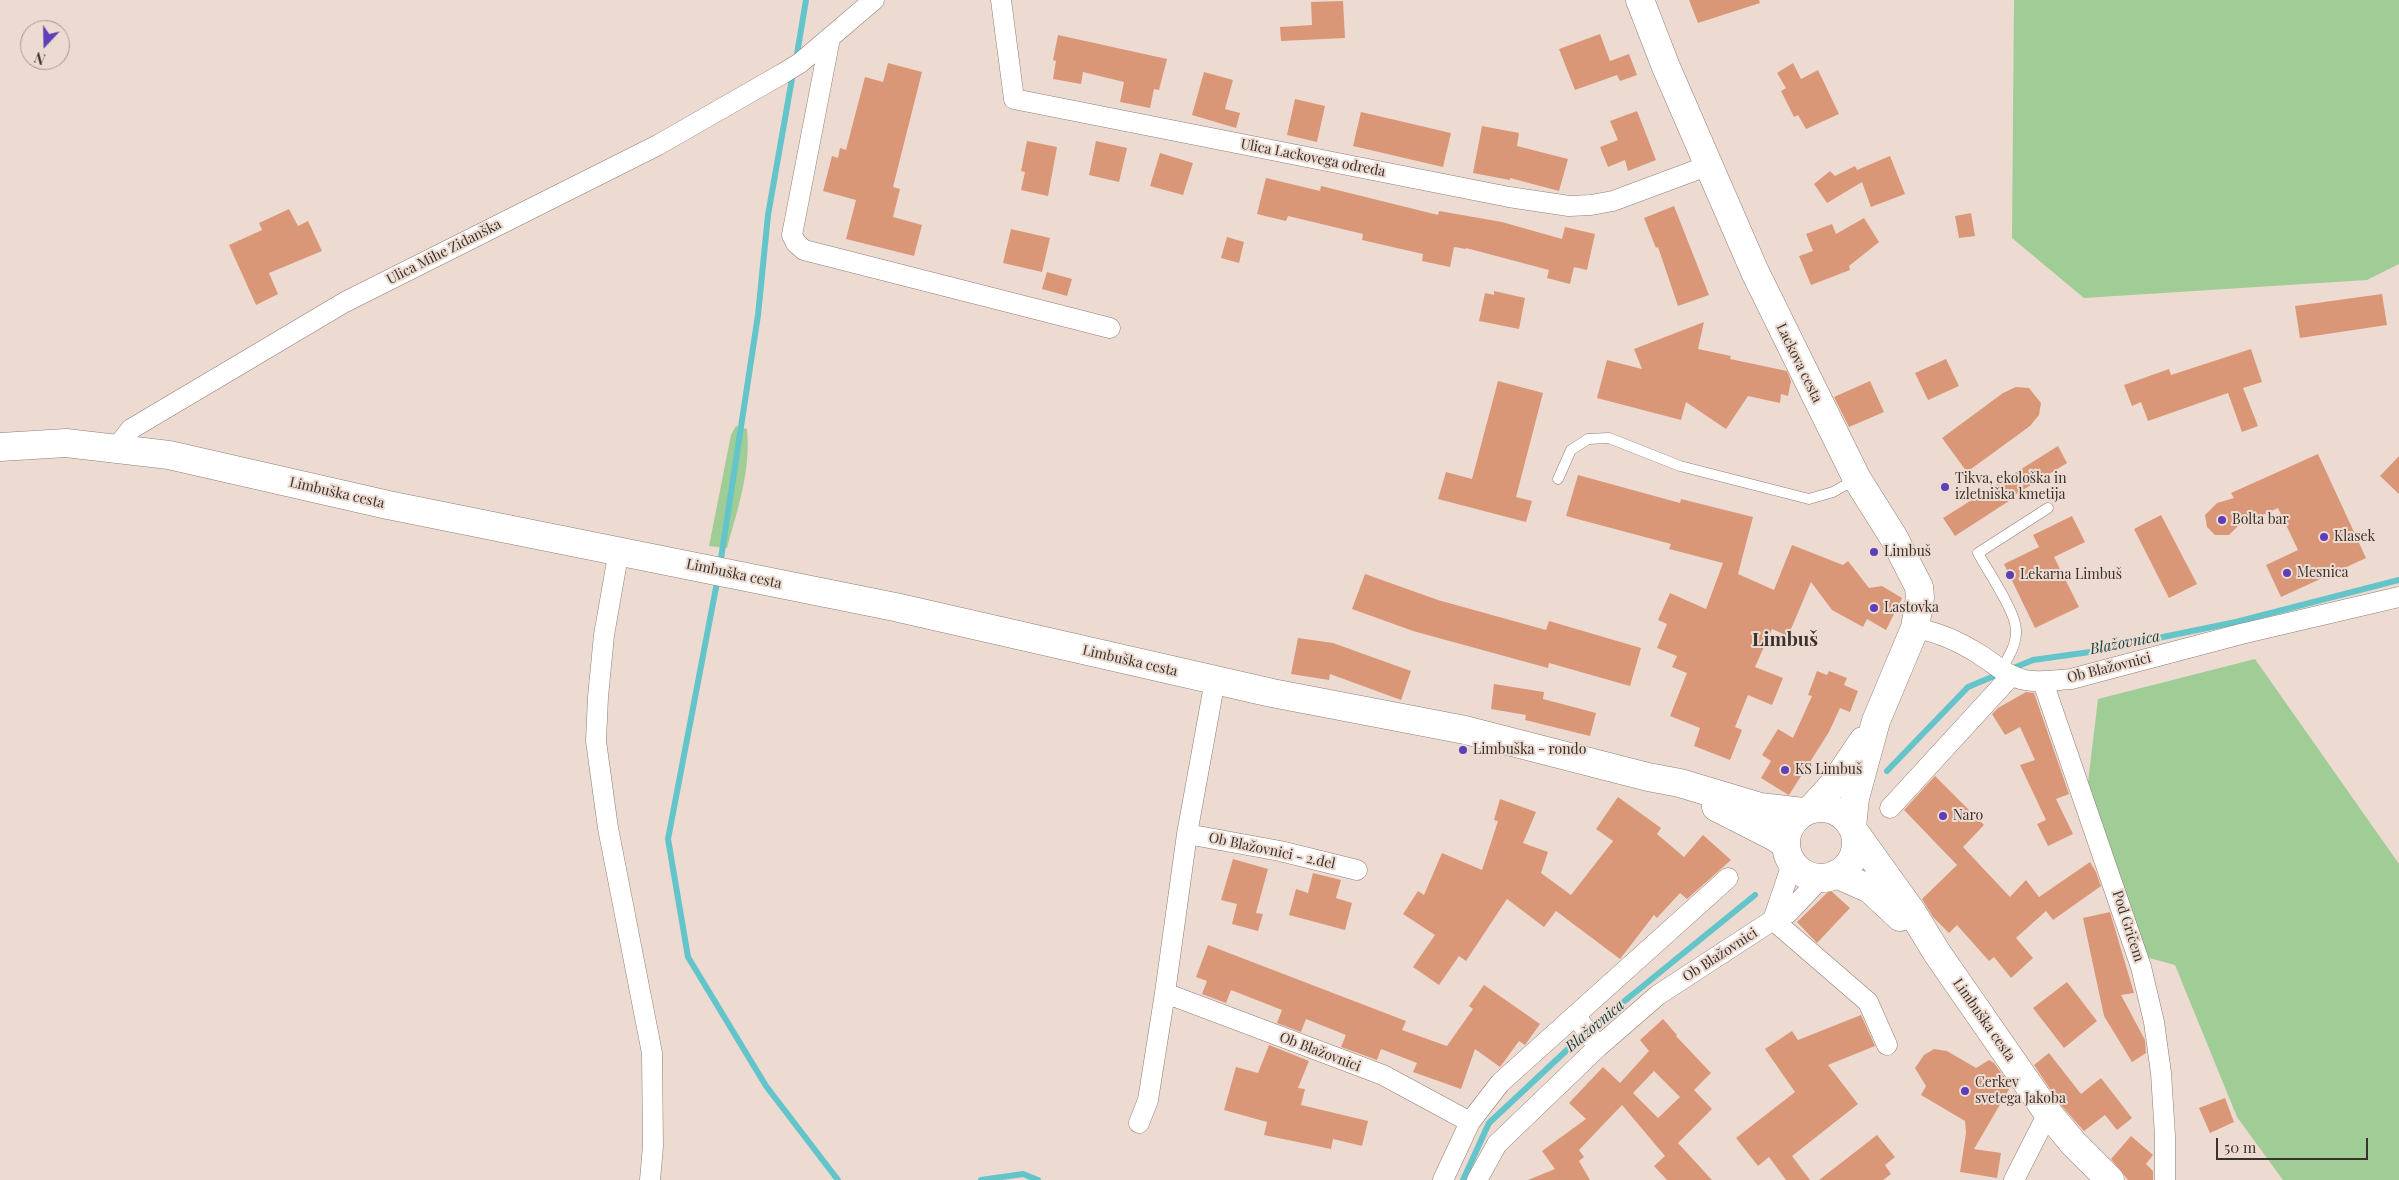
<!DOCTYPE html>
<meta charset="utf-8">
<style>
body{margin:0}
#map{position:relative;width:2399px;height:1180px;overflow:hidden;background:#eddbd1;font-family:"Playfair Display",serif}
canvas{display:block}
.north{position:absolute;left:20px;top:20px;width:50px;height:50px;box-sizing:border-box;background:#eddbd1;border:1px solid #a59790;border-radius:50%;rotate:201deg;font-size:14px;font-weight:700;line-height:20px;text-align:center;color:#39322e}
.north::after{content:'';display:block;margin:auto;width:18px;height:22px;background:#5d3fb8;clip-path:polygon(50% 0,100% 100%,50% 72%,0 100%)}
.scale{position:absolute;left:2216px;top:1138px;width:152px;height:22px;box-sizing:border-box;border:2px solid #39322e;border-top:0;padding-left:6px;font-size:15px;line-height:18px;white-space:nowrap;color:#39322e;-webkit-text-stroke:4px #eddbd1;paint-order:stroke}
</style>
<div id="map">
<canvas width="2399" height="1180"></canvas>
<div class="north">N</div>
<div class="scale">50 m</div>
</div>
<script>
const g = document.querySelector('canvas').getContext('2d');
g.lineJoin = 'round';
function fillPath(path, color) { g.fillStyle = color; g.fill(path, 'evenodd'); }
function trace(path, color, width, dash) { g.strokeStyle = color; g.lineWidth = width; g.lineCap = dash ? 'butt' : 'round'; g.setLineDash(dash || []); g.stroke(path); }
function write(font, color, halo, rows, align = 'center') {
  g.font = font + ' "Playfair Display",serif'; g.lineWidth = 4; g.setLineDash([]); g.textBaseline = 'middle'; g.strokeStyle = halo; g.fillStyle = color; for (const [text, x, y, turn = 0] of rows) {
    g.save(); g.translate(x, y); g.rotate((+turn || 0) * Math.PI / 180); g.textAlign = isNaN(turn) ? turn : align; if (halo) g.strokeText(text, 0, 0); g.fillText(text, 0, 0); g.restore();
  }
}
const green = new Path2D(`
 M2014 0H2399V264L2367 280 2084 298 2012 238Z
 M736 426 747 429C751 471 738 508 727 548L709 546 731 435Z
 M2255 659 2399 864V1180H2283L2237 1117 2175 965 2142 956 2086 799 2098 699Z`);
const stream = new Path2D(`
 M796 60 806 0
 M720 565 758 315 768 215 793 73
 M718 577 668 839 688 957 766 1086 838 1180
 M2011 669 2033 660 2090 652 2236 622 2399 580
 M1887 771 1968 687 1999 674
 M981 1180 1023 1174 1038 1180
 M1463 1180 1489 1123 1584 1034 1755 895`);
const building = new Path2D(`
 M1689 0H1759L1760 3 1698 23Z
 M1343 1 1345 38 1281 41 1280 27 1312 25 1311 2Z
 M1600 34 1610 61 1629 54 1637 75 1620 81 1617 75 1575 90 1559 49Z
 M1058 35 1167 59 1159 90 1154 89 1150 108 1120 102 1124 82 1083 72 1081 84 1053 79 1056 61 1053 60Z
 M888 63 922 72 893 187 900 189 893 217 922 225 914 256 846 239 856 200 823 191 832 156 838 158 840 148 846 150 865 77 883 82Z
 M1793 63 1801 79 1818 70 1839 114 1806 129 1798 115 1794 117 1781 91 1786 88 1777 73Z
 M1204 72 1233 80 1225 109 1240 113 1236 128 1192 115Z
 M1295 99 1325 106 1317 142 1287 135Z
 M1637 111 1656 160 1628 171 1625 160 1608 167 1600 147 1618 140 1610 121Z
 M1361 112 1451 133 1443 167 1353 146Z
 M1482 126 1519 133 1517 146 1568 159 1559 191 1510 178V180L1473 173Z
 M1027 141 1057 147 1048 196 1021 190 1025 172 1021 171Z
 M1096 141 1127 148 1119 182 1089 175Z
 M1160 153 1193 163 1183 195 1150 186Z
 M1890 156 1905 194 1871 207 1862 182 1827 203 1814 184 1830 171 1835 176 1855 166 1857 170Z
 M1266 178 1320 191 1321 186 1438 215 1439 211 1502 222 1562 239 1565 227 1595 234 1587 270 1574 267 1570 284 1547 278 1549 270 1466 248V249L1454 247 1450 267 1422 261 1423 254 1362 240 1363 234 1288 216 1286 221 1257 214Z
 M1674 206 1709 295 1678 306 1658 247 1656 248 1644 218Z
 M289 209 298 226 308 221 322 251 269 273 278 294 256 305 229 245 262 230 259 223Z
 M1971 213 1975 236 1959 238 1955 216Z
 M1864 218 1879 242 1849 266 1850 270 1811 285 1799 256 1813 251 1806 234 1832 224 1836 234Z
 M1011 229 1050 238 1042 272 1003 263Z
 M1227 237 1244 242 1239 263 1221 258Z
 M1047 272 1072 279 1067 296 1042 289Z
 M1494 291 1525 298 1519 329 1479 321 1485 293 1494 295Z
 M2382 294 2387 325 2300 338 2295 306Z
 M1704 322 1698 349 1731 356 1730 359 1787 371 1791 381 1788 396 1781 394 1780 403 1748 396 1726 429 1686 402 1681 420 1597 398 1607 360 1642 369 1634 349Z
 M2251 349 2262 382 2243 388 2258 426 2242 432 2228 393 2148 421 2141 402 2132 406 2124 385 2169 369 2171 375Z
 M1946 359 1959 386 1928 400 1915 373Z
 M1498 381 1543 393 1516 497 1532 501 1526 522 1438 499 1446 472 1472 479Z
 M1870 381 1884 412 1849 427 1834 397Z
 M2016 387 2029 388 2041 403 2039 415 2030 426 1967 472 1942 438 2003 393Z
 M2058 446 2067 463 2008 499 2009 501 1955 536 1943 518Z
 M2318 454 2366 558 2281 597 2266 565 2298 550 2278 508 2238 526 2229 535H2215L2207 527 2205 515 2217 503 2234 498 2231 493Z
 M2399 456V494L2380 476Z
 M1578 475 1680 503 1681 499 1753 517 1738 574 1774 590 1792 545 1843 565 1848 561 1869 588 1882 586 1902 598 1886 630 1867 619 1863 627 1832 610 1811 582 1788 636 1772 629 1755 667 1783 678 1772 705 1748 695 1735 727 1742 730 1730 760 1694 746 1700 728 1670 716 1687 673 1672 667 1677 656 1657 648 1667 624 1658 620 1670 593 1706 609 1723 563 1669 549 1671 544 1566 516Z
 M2161 515 2197 584 2169 598 2134 529Z
 M2072 516 2085 542 2054 557 2079 607 2035 628 2004 564 2039 547 2033 535Z
 M1365 574 1438 600 1546 630 1549 621 1641 648 1630 686 1549 663 1548 668 1413 631 1352 609Z
 M1298 638 1333 643 1411 671 1401 700 1330 674 1329 680 1291 674Z
 M1817 671 1827 675 1829 671 1847 678 1844 685 1858 691 1850 712 1840 708 1829 732 1789 795 1787 794 1761 778 1771 761 1762 755 1778 729 1793 738 1812 696 1808 695Z
 M1494 684 1544 692 1543 699 1596 713 1590 736 1525 720 1526 715 1491 709Z
 M2026 692 2034 693 2069 794 2056 799 2073 834 2048 846 2037 824 2046 820 2020 765 2035 760 2020 727 2005 735 1992 714 1998 708Z
 M1935 776 1984 825 1963 847 2010 897 2026 880 2039 897 2090 862 2096 872 2101 886 2053 920 2046 911 2016 938 2033 958 2011 978 1994 957 1989 961 1957 925 1949 933 1933 917 1922 899 1957 865 1904 810Z
 M1618 797 1661 828 1657 834 1684 857 1703 835 1731 860 1687 899 1680 893 1657 918 1654 915 1620 959 1556 911 1544 927 1507 899 1466 961 1459 956 1439 985 1413 967 1435 935 1403 914 1418 891 1424 895 1442 853 1482 870 1498 821 1494 820 1500 799 1536 812 1523 843 1548 852 1541 873 1571 895 1613 841 1596 829Z
 M1233 859 1268 869 1256 913 1263 914 1258 931 1232 924 1237 904 1221 900Z
 M1313 873 1341 880 1336 898 1352 903 1345 930 1289 915 1296 889 1308 893Z
 M1830 890 1850 908 1817 943 1797 922Z
 M2110 912 2134 993 2121 995 2145 1040 2146 1053 2132 1062 2104 1016 2083 918Z
 M1208 945 1406 1021 1402 1030 1447 1046 1473 1009 1469 1006 1484 985 1540 1024 1525 1045 1519 1041 1500 1067 1475 1049 1461 1089 1413 1072 1417 1063 1381 1049 1377 1060 1341 1047 1346 1035 1306 1019 1301 1032 1277 1023 1282 1010 1231 990 1226 1003 1202 994 1207 981 1196 977Z
 M2067 982 2097 1021 2064 1048 2033 1008Z
 M1861 1015 1875 1046 1828 1065 1858 1104 1792 1156 1810 1180H1786L1769 1157 1758 1166 1736 1138 1795 1092 1765 1049 1792 1031 1798 1040Z
 M1663 1019 1677 1035 1676 1036 1711 1073 1694 1090 1712 1109 1678 1143 1712 1180H1667L1654 1166 1665 1156 1622 1105 1579 1150 1584 1157 1579 1161 1590 1180H1528L1555 1169 1542 1151 1586 1119 1569 1103 1603 1067 1620 1083 1649 1051 1640 1040ZM1654 1071 1680 1097 1658 1118 1633 1093Z
 M1269 1045 1309 1061 1298 1088 1305 1089 1301 1105 1368 1121 1362 1146 1333 1139 1331 1149 1264 1135 1267 1122 1224 1110 1236 1067 1258 1073Z
 M1934 1049 1947 1051 1976 1068 1989 1060 1994 1063 2011 1086 1974 1149 2001 1153 1997 1178 1960 1172 1966 1133 1965 1121 1921 1095 1926 1086 1915 1068 1924 1055Z
 M2049 1053 2081 1094 2101 1078 2132 1118 2117 1130 2105 1115 2084 1131 2060 1104 2034 1065Z
 M2225 1098 2234 1122 2210 1133 2199 1108Z
 M1877 1135 1895 1157 1885 1165 1891 1174 1883 1180H1819Z
 M2131 1136 2153 1155 2146 1164 2153 1171V1180H2128L2111 1159Z`);
const lane = new Path2D(`
 M1558 479 1571 450 1588 439 1609 438 1680 466 1809 499 1833 492 1856 479
 M2001 670C2008 658 2017 644 2016 630 2016 612 1987 570 1978 553L2048 508`);
const street = new Path2D(`
 M1001 0 1014 99 1509 197 1569 206 1591 205 1613 201 1707 166
 M830 38 792 235 796 243 804 250 1110 328
 M117 447 131 429 345 302 658 145 782 74 800 63 874 0
 M619 550 604 635 598 697 596 741 608 828 652 1053 653 1146 650 1180
 M1915 628C1938 632 1962 643 1982 656 1996 665 2008 677 2025 680 2040 683 2056 680 2071 679L2241 634 2399 597
 M2043 682 2141 967 2154 1022 2161 1073 2165 1136V1180
 M1890 808 2011 676
 M1187 834 1280 851 1357 870
 M1822 877 1788 913 1773 920 1868 1002 1887 1045
 M1165 993 1383 1075 1470 1122
 M1576 1016 1598 1047
 M1139 1123 1148 1100 1165 993 1187 834 1215 680
 M1443 1180 1470 1122 1500 1083 1728 878
 M1477 1180 1497 1144 1598 1047 1658 995 1773 920 1792 864
 M2014 1180 2048 1113`);
const secondary = new Path2D(`
 M1640 0 1666 67 1755 272 1857 479 1894 538 1919 587 1920 597 1915 628 1876 721 1855 798 1852 827
 M0 447 66 443 169 455 388 505 895 607 1272 693 1465 730 1648 777 1680 783 1760 807 1803 812
 M1716 807 1775 837 1785 844
 M1813 807 1834 784 1863 741
 M1786 843a35 35 0 1 1 70 0a35 35 0 1 1-70 0Z
 M1856 834 1912 912 1937 953 2048 1113 2074 1144 2110 1180
 M1836 874 1870 889 1900 917`);
const markers = [
 [1945,487,5,"#5d3fb8"],
 [2222,520,5,"#5d3fb8"],
 [2324,537,5,"#5d3fb8"],
 [1874,552,5,"#5d3fb8"],
 [2287,573,5,"#5d3fb8"],
 [2010,575,5,"#5d3fb8"],
 [1874,608,5,"#5d3fb8"],
 [1463,750,5,"#5d3fb8"],
 [1785,770,5,"#5d3fb8"],
 [1943,816,5,"#5d3fb8"],
 [1965,1091,5,"#5d3fb8"]
];
const streetNames = [
 ["Ulica Lackovega odreda",1313,158,11],
 ["Ulica Mihe Zidanška",444,252,-27],
 ["Lackova cesta",1799,363,64],
 ["Limbuška cesta",337,493,13],
 ["Limbuška cesta",734,574,12],
 ["Limbuška cesta",1130,661,13],
 ["Ob Blažovnici",2109,668,-14],
 ["Ob Blažovnici - 2.del",1272,851,12],
 ["Pod Gričem",2128,926,72],
 ["Ob Blažovnici",1720,955,-33],
 ["Limbuška cesta",1984,1020,55],
 ["Ob Blažovnici",1320,1052,21]
];
const poiNames = [
 ["Tikva, ekološka in",1955,479],
 ["izletniška kmetija",1955,495],
 ["Bolta bar",2232,520],
 ["Klasek",2334,537],
 ["Limbuš",1884,552],
 ["Mesnica",2297,573],
 ["Lekarna Limbuš",2020,575],
 ["Lastovka",1884,608],
 ["Limbuška - rondo",1473,750],
 ["KS Limbuš",1795,770],
 ["Naro",1953,816],
 ["Cerkev",1975,1083],
 ["svetega Jakoba",1975,1099]
];
const waterNames = [
 ["Blažovnica",2125,643,-11],
 ["Blažovnica",1595,1026,-40]
];
const districtNames = [
 ["Limbuš",1785,640]
];
fillPath(green, '#a0cc96');
trace(stream, '#63c5ca', 6);
fillPath(building, '#da9778');
trace(lane, '#8f7e75', 11);
trace(street, '#8f7e75', 21);
trace(secondary, '#8f7e75', 29);
trace(lane, '#fff', 10);
trace(street, '#fff', 20);
trace(secondary, '#fff', 28);
for (const [x, y, r, color] of markers) { const dot = new Path2D(); dot.arc(x, y, r, 0, 2 * Math.PI); g.fillStyle = color; g.fill(dot); trace(dot, '#eddbd1', 2); }
write('14px', '#39322e', '#eddbd1', streetNames);
write('14px', '#39322e', '#eddbd1', poiNames, 'left');
write('italic 15px', '#154345', '#eddbd1', waterNames);
write('bold 19px', '#39322e', '#eddbd1', districtNames);
</script>
